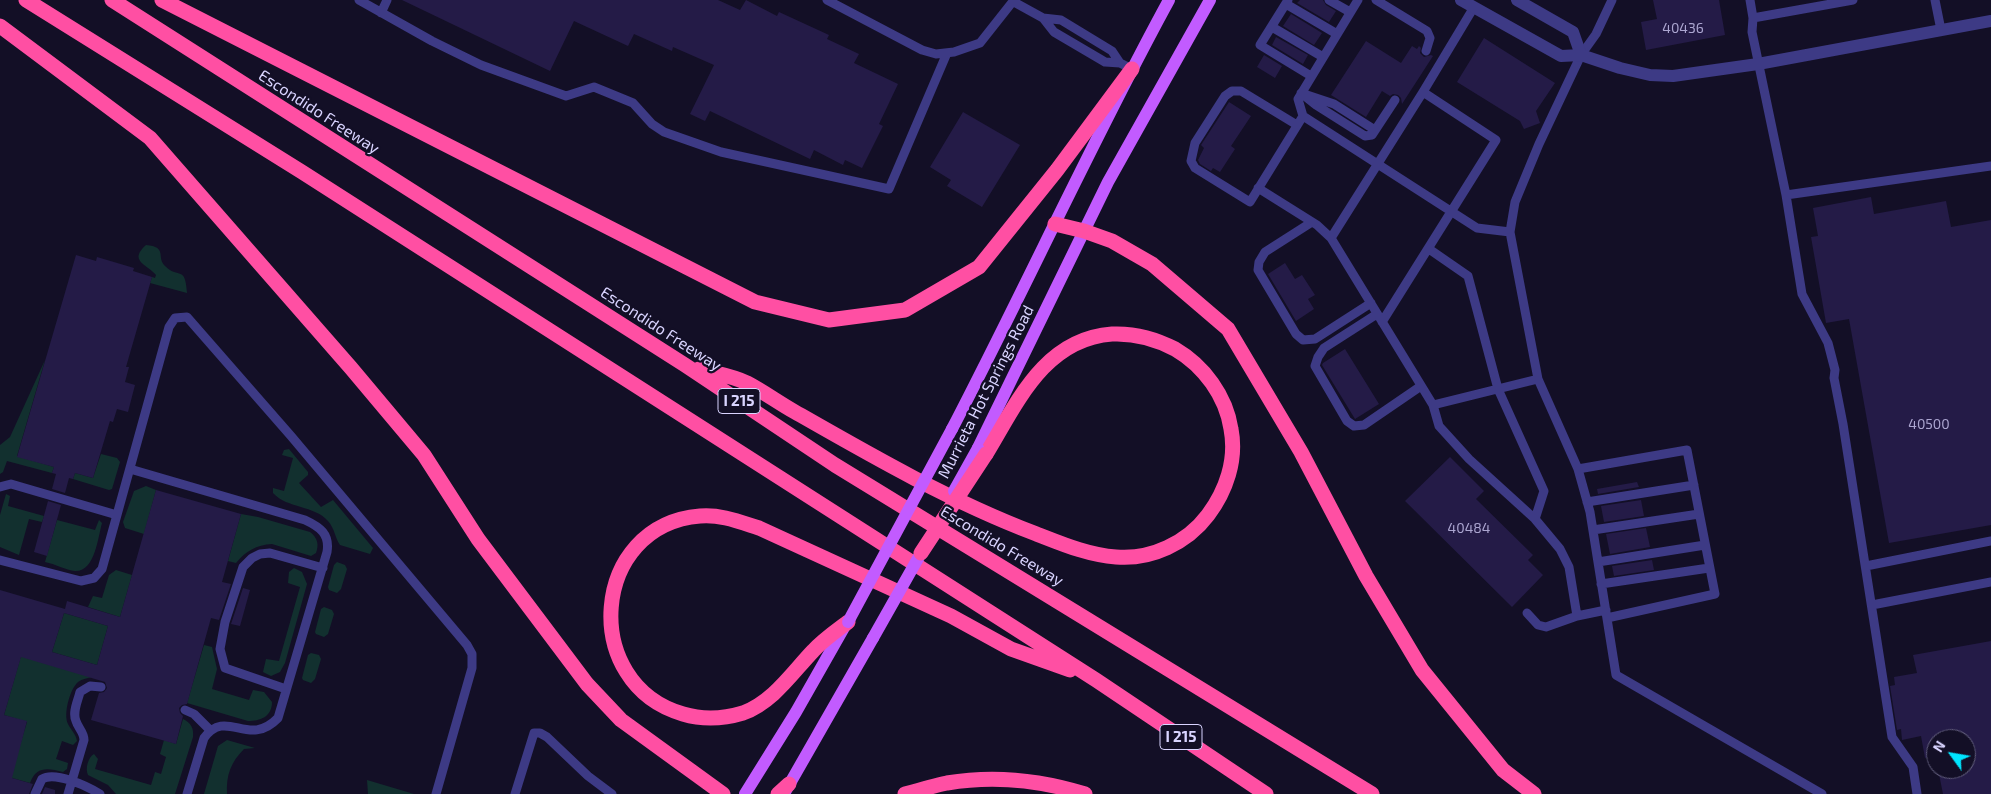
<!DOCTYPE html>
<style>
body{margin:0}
#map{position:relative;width:1991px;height:794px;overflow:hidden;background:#130f26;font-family:"Exo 2",sans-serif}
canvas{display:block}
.north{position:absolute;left:1926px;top:729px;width:50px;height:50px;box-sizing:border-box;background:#130f26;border:1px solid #625e7d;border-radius:50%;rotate:302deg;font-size:14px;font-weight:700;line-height:20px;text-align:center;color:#d9d4ff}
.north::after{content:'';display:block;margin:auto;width:18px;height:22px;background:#00e5ff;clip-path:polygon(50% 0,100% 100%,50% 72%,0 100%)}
</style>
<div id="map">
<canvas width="1991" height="794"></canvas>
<div class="north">N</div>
</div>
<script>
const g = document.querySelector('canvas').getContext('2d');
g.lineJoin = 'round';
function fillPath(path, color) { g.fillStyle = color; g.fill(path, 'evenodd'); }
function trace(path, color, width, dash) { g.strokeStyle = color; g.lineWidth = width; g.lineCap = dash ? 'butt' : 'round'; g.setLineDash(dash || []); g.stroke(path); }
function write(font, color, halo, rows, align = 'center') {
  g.font = font + ' "Exo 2",sans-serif'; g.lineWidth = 4.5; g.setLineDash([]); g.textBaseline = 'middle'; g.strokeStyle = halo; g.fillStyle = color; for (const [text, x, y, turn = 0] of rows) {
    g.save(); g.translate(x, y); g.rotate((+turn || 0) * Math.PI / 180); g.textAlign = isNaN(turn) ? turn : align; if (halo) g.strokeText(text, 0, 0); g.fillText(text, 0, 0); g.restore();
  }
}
const green = new Path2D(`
 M146 245C168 247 156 257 165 266 179 280 185 264 187 293L150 283 152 277 155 278 156 275C147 264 128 261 146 245Z
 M45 360 17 456 54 467 52 473 7 461 3 472 0 474V445L10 437Z
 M289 449 308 472V475L299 483 321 507 333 500 373 548 370 554 340 545C335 538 335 529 328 521 314 505 288 509 273 493V488L284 491 293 458 282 455 284 450Z
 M101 454 117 458 120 462 112 489 109 490 73 479 75 473 93 478Z
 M146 486 156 490 144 534 125 528 123 522 134 491Z
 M6 494 10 496 8 506 44 516 42 522 29 519 19 555 0 547V515Z
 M241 514 258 517 310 532C318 538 319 545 316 553L311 556 272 544C256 545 246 551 236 563L228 561Z
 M57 520 95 530 99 520 102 523C98 537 95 572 75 571 66 570 55 564 45 562Z
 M337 562 345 565 347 569 341 589 337 593 329 590 328 587 334 565Z
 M294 568 302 572 307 584 285 663 280 672 271 676 263 672 266 659 279 661 300 587 288 583 289 572Z
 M116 570 132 575 120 617 88 607 93 596 102 598 109 575Z
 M324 607 332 610 334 614 328 634 324 637 316 634 315 632 321 609Z
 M64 613 108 626 97 665 52 652Z
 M204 645 212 647 217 669 212 689 249 700 253 690 264 692 272 702C272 717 260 721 248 721L187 703Z
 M311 653 319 655 321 659 315 679 311 683 303 680 302 678 308 655Z
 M21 656 93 677C88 678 82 679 78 682 70 689 63 714 68 724 71 730 76 734 77 741L73 745 62 741 56 759 68 763 67 769 63 772C48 768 36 766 30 783L12 778 0 754 16 758 27 722 4 715Z
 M183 719C191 723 194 728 193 737L175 794H116L108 785 88 775C85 769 88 757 94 754L98 759 95 769 151 785 155 772 161 774 166 757 160 754 164 740 176 744Z
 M227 740 255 748 244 749C231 762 226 775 227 794H204L218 746Z
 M367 780 414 794H368Z`);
const building = new Path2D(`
 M402 0H718L740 10 746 0 777 16 779 12 829 35 827 39 859 54 854 63 898 84 879 124 883 126 862 168 845 160 843 165 814 150 810 159 710 111 705 121 690 114 714 65 673 47 672 51 634 34 628 46 574 21 550 71Z
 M1300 0H1323L1326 5 1336 11 1329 22 1297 3Z
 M1653 0H1719L1725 35 1646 50 1641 22 1657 19Z
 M1291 14 1322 33 1314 45 1283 26Z
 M1276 37 1308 55 1303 64 1272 45Z
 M1484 38 1555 83 1536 111 1540 123 1524 129 1520 121 1457 82Z
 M1366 41 1401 63 1412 46 1417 49 1419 46 1421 48 1420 53 1424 57 1431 55 1433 56 1402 104 1401 98 1398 95 1393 94 1390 96 1382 91 1366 117 1331 95Z
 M1264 55 1282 66 1275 78 1257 67Z
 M1229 102 1251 116 1231 146 1235 149 1220 172 1213 168 1211 171 1200 164 1198 160 1204 148 1201 145Z
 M963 112 1020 145 982 207 947 186 951 180 930 167Z
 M1871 197 1874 214 1946 201 1951 227 1991 220V525L1889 543 1849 319 1826 323 1811 237 1818 236 1813 208Z
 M76 255 96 261 97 257 134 268 133 271 152 277 126 367H129L125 382 135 385 128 412 117 409 113 422 110 421 93 478 75 473 73 479 69 478 65 493 52 489 56 474 52 473 54 467 17 457Z
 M1285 263 1295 279 1302 275 1315 295 1308 299 1314 309 1296 321 1268 274Z
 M1345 349 1379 404 1355 419 1322 365 1323 363Z
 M1450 457 1484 491 1476 499 1533 555 1528 560 1543 575 1512 607 1405 501Z
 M1637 482 1639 487 1598 494 1597 489Z
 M156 490 241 514 222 582 231 584 219 620 211 618 187 704 182 705 179 708 180 713 183 716 176 744 91 720 99 693 104 692 107 688 105 682 21 657 4 715 27 721 12 778 33 784 29 794H0V590L65 609 67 601 120 617ZM64 613 108 626 97 665 52 652Z
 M1641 500 1644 516 1604 522 1601 506Z
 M48 501 61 505 47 556 34 552Z
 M1646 528 1650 547 1610 554 1606 534Z
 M1652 560 1654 570 1614 576 1612 566Z
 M243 588 250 590 240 626 231 624Z
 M1991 641V794H1943L1938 769H1966V739H1936V756L1925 758 1921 736 1902 740 1901 729 1897 730 1890 686 1895 685 1894 677 1917 673 1913 655Z
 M45 787 55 790V794H42Z`);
const service = new Path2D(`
 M359 0 432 41 481 65 566 96 594 87 633 103 652 124 664 132 721 152 889 189 947 53
 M827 0 922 50 936 54 954 52 980 43 1014 0
 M1288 0 1260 45 1311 76
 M1329 0 1350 12
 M1358 0 1298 99 1303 116 1477 228 1510 232
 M1376 0 1427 31 1430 38 1426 51
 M1612 0 1596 34 1581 55 1539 144 1515 202 1510 232 1538 379 1578 469 1590 512 1616 675 1822 794
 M1750 0 1753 18 1752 32 1786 195 1802 294 1828 343 1835 370 1834 378 1843 424 1892 737 1913 767 1917 794
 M1935 0 1941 30
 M1014 2 1043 18 1061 20 1112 51 1120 63 1132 69
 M1286 4 1337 34
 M1474 7 1423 92 1331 238 1433 405 1538 379
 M381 13 387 0
 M1043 18 1054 32 1105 62 1120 63
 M1753 18 1853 0
 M1272 27 1323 57
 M1301 93 1316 105 1365 136 1372 135 1395 100
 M1304 94 1334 104 1375 130
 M1297 125 1241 91H1232L1225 96 1195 143 1191 161 1195 168 1250 202 1303 116
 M1258 188 1317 225 1331 238
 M1786 195 1991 166
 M1312 222 1265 252 1259 262 1258 270 1296 334 1303 340 1315 339 1371 303
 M1429 249 1468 276 1498 389 1544 491 1535 519 1560 549 1569 567 1577 616 1606 610
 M1377 314 1324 348 1318 357 1315 366 1347 421 1354 426 1364 425 1421 386
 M1382 322 1496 140 1423 92
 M1433 405 1439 426 1469 459 1535 519
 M130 469 305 520C320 527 330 534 327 552L278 718C248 749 227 707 204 738L187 794
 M1578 469 1687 450 1715 594 1607 618
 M0 487 11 484 117 515
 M1587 502 1694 485
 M1593 530 1699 514
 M0 560 81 581 94 578 102 569 169 327 175 318 187 317 291 436 467 645 472 654V668L436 794
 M1598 562 1705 545
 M1866 566 1991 541
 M1601 584 1709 568
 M1872 605 1991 582
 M1527 613 1538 625 1546 627 1577 616
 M286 689 225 668 220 649 225 622 243 567 252 558 260 554 270 553 323 568
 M185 710 194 714 210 730
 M35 794 42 779C55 771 87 786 100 794
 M68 794 84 740C84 732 78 728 76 721 72 712 78 701 80 692L90 686 101 687
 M515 794 534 733H540L547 737 588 776 612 794`);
const minor = new Path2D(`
 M1461 0 1561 56 1581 55 1620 68 1650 75 1673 76 1758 64 1991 21
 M1517 0 1573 32 1581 55`);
const primary = new Path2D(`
 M952 429C1026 287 1092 141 1169 0
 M978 448 1108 182 1210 0
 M785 792 873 638
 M745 794 796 712 846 624`);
const motorway = new Path2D(`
 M26 0 302 172 1096 680 1266 794
 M112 0 685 365 835 465 1372 794
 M162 0 755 302 829 320 905 310 979 267 1057 170 1132 69
 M0 26 150 138 351 368 424 455 478 539 587 684 621 720 723 794
 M1055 224 1084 231 1112 241 1152 264 1228 329 1301 452 1366 576 1422 670 1503 770 1534 794
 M699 369C714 373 733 376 747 383 764 392 779 403 795 412 872 456 950 501 1034 533 1060 543 1087 555 1116 557 1151 560 1187 543 1208 515 1226 491 1237 460 1231 429 1226 396 1204 366 1175 349 1156 339 1134 333 1112 334 1044 339 1017 403 986 454
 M848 622C836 631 823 640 813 651 792 673 773 702 743 713 723 719 703 720 683 714 579 684 590 525 700 516 720 514 740 522 759 528L951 616 1011 649 1070 670
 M778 794 789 784
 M905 794C919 790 933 786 947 783 994 775 1040 780 1085 794`);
const primaryBridge = new Path2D(`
 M954 491 978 448
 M848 622 952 429
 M873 638 925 546`);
const motorwayBridge = new Path2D(`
 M921 553 986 454`);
const numberNames = [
 ["40436",1683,28],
 ["40500",1929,424],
 ["40484",1469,528]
];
const shields = [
 [739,401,42],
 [1181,737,42]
];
const shieldNames = [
 ["I 215",739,401],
 ["I 215",1181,737]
];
const streetNames = [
 ["Escondido Freeway",319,112,33],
 ["Escondido Freeway",661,329,33],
 ["Murrieta Hot Springs Road",986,392,-63],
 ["Escondido Freeway",1002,546,31]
];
fillPath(green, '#12302f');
fillPath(building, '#241b47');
trace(service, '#3d3a85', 9);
trace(minor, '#3d3a85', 12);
trace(primary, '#c25bff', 12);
trace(motorway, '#ff4fa3', 15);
trace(primaryBridge, '#c25bff', 12);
trace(motorwayBridge, '#ff4fa3', 15);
write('14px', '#aca6d1', null, numberNames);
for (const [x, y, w] of shields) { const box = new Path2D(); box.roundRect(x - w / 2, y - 12.5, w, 25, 4); g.fillStyle = '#130f26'; g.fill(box); trace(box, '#d9d4ff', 1); }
write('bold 15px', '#d9d4ff', null, shieldNames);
write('16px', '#d9d4ff', '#130f26', streetNames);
</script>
